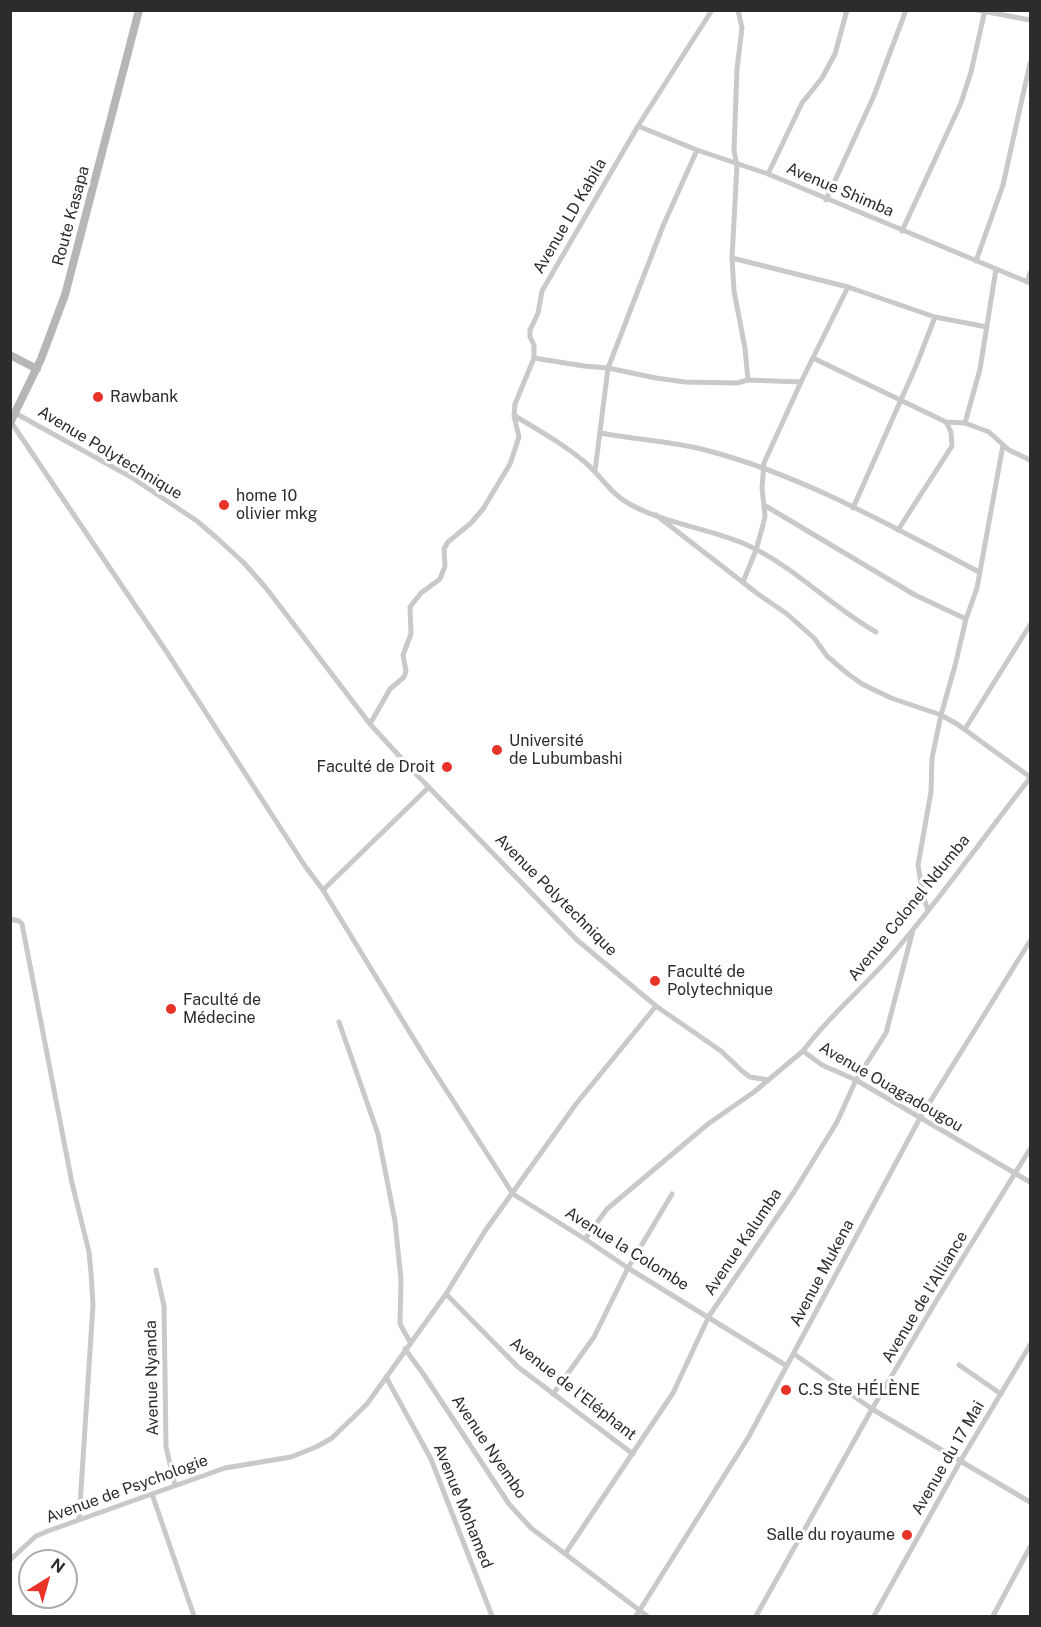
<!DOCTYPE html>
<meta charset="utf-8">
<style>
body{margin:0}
#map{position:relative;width:1041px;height:1627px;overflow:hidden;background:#fff;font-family:"Public Sans",sans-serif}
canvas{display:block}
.frame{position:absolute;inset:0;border:12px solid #2c2c2c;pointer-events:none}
.north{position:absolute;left:18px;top:1549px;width:60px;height:60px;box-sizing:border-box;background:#fff;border:2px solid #ababab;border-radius:50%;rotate:37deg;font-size:16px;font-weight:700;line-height:24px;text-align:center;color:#2c2c2c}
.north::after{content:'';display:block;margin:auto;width:21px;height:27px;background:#e83328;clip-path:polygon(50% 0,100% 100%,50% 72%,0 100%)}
</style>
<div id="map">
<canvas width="1041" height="1627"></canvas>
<div class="frame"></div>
<div class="north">N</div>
</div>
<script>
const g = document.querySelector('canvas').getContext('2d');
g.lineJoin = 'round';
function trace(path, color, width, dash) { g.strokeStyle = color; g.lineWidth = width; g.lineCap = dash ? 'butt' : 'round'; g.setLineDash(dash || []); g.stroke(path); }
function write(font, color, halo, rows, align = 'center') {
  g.font = font + ' "Public Sans",sans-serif'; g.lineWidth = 6; g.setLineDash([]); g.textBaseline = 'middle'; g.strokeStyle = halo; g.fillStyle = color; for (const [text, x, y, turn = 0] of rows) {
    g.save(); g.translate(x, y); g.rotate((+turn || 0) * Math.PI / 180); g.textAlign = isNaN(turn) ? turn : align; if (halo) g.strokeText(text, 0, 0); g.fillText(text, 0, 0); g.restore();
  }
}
const street = new Path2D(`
 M738 10 742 28 737 69 734 151 737 165 732 258 734 291 745 348 748 380
 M977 10 1030 20
 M638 126 697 150 768 174 1030 283
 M768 174 802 103 822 78 835 54 847 10
 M826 200 873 98 906 10
 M902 231 961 103 971 72 985 10
 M732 258 848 287
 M976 261 1003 185 1030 63
 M996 269 980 369 965 423 989 432 1009 450 1030 460
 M1027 282 1030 273
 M534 358 584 366 608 368 656 378 685 382 737 383 748 380 801 382
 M813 358 946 422 965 423
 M15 413 131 477 197 521 218 539 244 563 266 588 370 724 413 771 577 940 656 1006 721 1051 742 1071 750 1077 769 1080
 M515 416C540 431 565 445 587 464 602 477 608 491 626 502 663 524 709 528 747 545 792 565 832 607 876 632
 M11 422 166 651 305 866 323 890 423 1054 513 1194 585 1239 628 1268 787 1366
 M601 433C637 440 674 441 709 451 804 476 893 527 979 572
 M595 471 608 368 663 226 697 150
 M764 505 915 595 966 619
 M853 508 916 366 935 317
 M656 515 758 594 787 614 814 638 827 656 848 674 862 684 891 698 941 715 957 724 1030 777
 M898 530 952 446 951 432 946 422
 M743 582 756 550 763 525 765 516 762 488 764 463 801 382 848 287 935 317 987 327
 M370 724 390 689 404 677 406 671 403 655 411 634 410 607 421 593 440 579 445 566 444 549 448 542 471 523 483 509 510 464 519 437 514 416 515 404 534 358V345L530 337V330L538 313 542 291 638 126 712 10
 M965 729 1030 625
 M323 890 429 787
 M928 910 923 896 918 865 931 792 932 758 941 715 955 666 966 619 977 588 1003 445
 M10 919 19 921 22 924 72 1183 89 1252 91 1273 93 1305 79 1520
 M339 1022 378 1134 395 1221 401 1280 400 1324 410 1342
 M803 1051C830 1014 867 985 896 950 943 895 985 835 1030 778
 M585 1239 607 1209 708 1124 754 1092 803 1051 822 1065 856 1080 1030 1182
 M156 1270 164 1306 166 1447 175 1485
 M446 1294 518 1367 633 1454
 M405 1349 424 1375 509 1504 531 1528 647 1616
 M794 1354 872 1409 1030 1502
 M959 1365 1001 1394
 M386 1377 431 1459 492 1616
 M553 1394 594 1337 628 1268 672 1194
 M152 1494 194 1616
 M565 1554 673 1393 709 1316 794 1192 837 1122 856 1080 886 1033 913 930
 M10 1560 36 1536 48 1531 225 1468 291 1457 316 1447 332 1438 367 1404 446 1294 485 1231 576 1104 656 1006
 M10 1615 12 1616
 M636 1616 748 1438 920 1118 1030 941
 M756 1616 872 1409 938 1298 1030 1149
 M874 1616 961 1460 1030 1345
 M993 1616 1030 1547`);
const secondary = new Path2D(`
 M10 355 37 369
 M10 423 41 359 65 295 139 10`);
const markers = [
 [98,397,6,"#e83328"],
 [224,505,6,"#e83328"],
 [497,750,6,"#e83328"],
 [447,767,6,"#e83328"],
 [655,981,6,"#e83328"],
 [171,1009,6,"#e83328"],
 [786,1390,6,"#e83328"],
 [907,1535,6,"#e83328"]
];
const streetNames = [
 ["Avenue Shimba",840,190,23],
 ["Route Kasapa",71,216,-75],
 ["Avenue LD Kabila",570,216,-60],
 ["Avenue Polytechnique",110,453,31],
 ["Avenue Polytechnique",556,895,45],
 ["Avenue Colonel Ndumba",909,908,-51],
 ["Avenue Ouagadougou",891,1087,30],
 ["Avenue Kalumba",743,1242,-56],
 ["Avenue la Colombe",627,1249,32],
 ["Avenue Mukena",822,1273,-62],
 ["Avenue de l'Alliance",925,1297,-59],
 ["Avenue Nyanda",152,1378,-91],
 ["Avenue de l'Eléphant",573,1389,38],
 ["Avenue Nyembo",489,1447,56],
 ["Avenue du 17 Mai",948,1458,-60],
 ["Avenue de Psychologie",127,1489,-20],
 ["Avenue Mohamed",463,1506,68]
];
const poiNames = [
 ["Rawbank",110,397],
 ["home 10",236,496],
 ["olivier mkg",236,514],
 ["Université",509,741],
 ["de Lubumbashi",509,759],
 ["Faculté de Droit",435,767,"right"],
 ["Faculté de",667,972],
 ["Polytechnique",667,990],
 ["Faculté de",183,1000],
 ["Médecine",183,1018],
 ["C.S Ste HÉLÈNE",798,1390],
 ["Salle du royaume",895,1535,"right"]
];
trace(street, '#c9c9c9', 5);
trace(secondary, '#b6b6b6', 8);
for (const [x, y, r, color] of markers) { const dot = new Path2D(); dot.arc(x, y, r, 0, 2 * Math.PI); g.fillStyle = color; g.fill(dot); trace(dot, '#fff', 2); }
write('16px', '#2c2c2c', '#fff', streetNames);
write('16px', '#2c2c2c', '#fff', poiNames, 'left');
</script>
